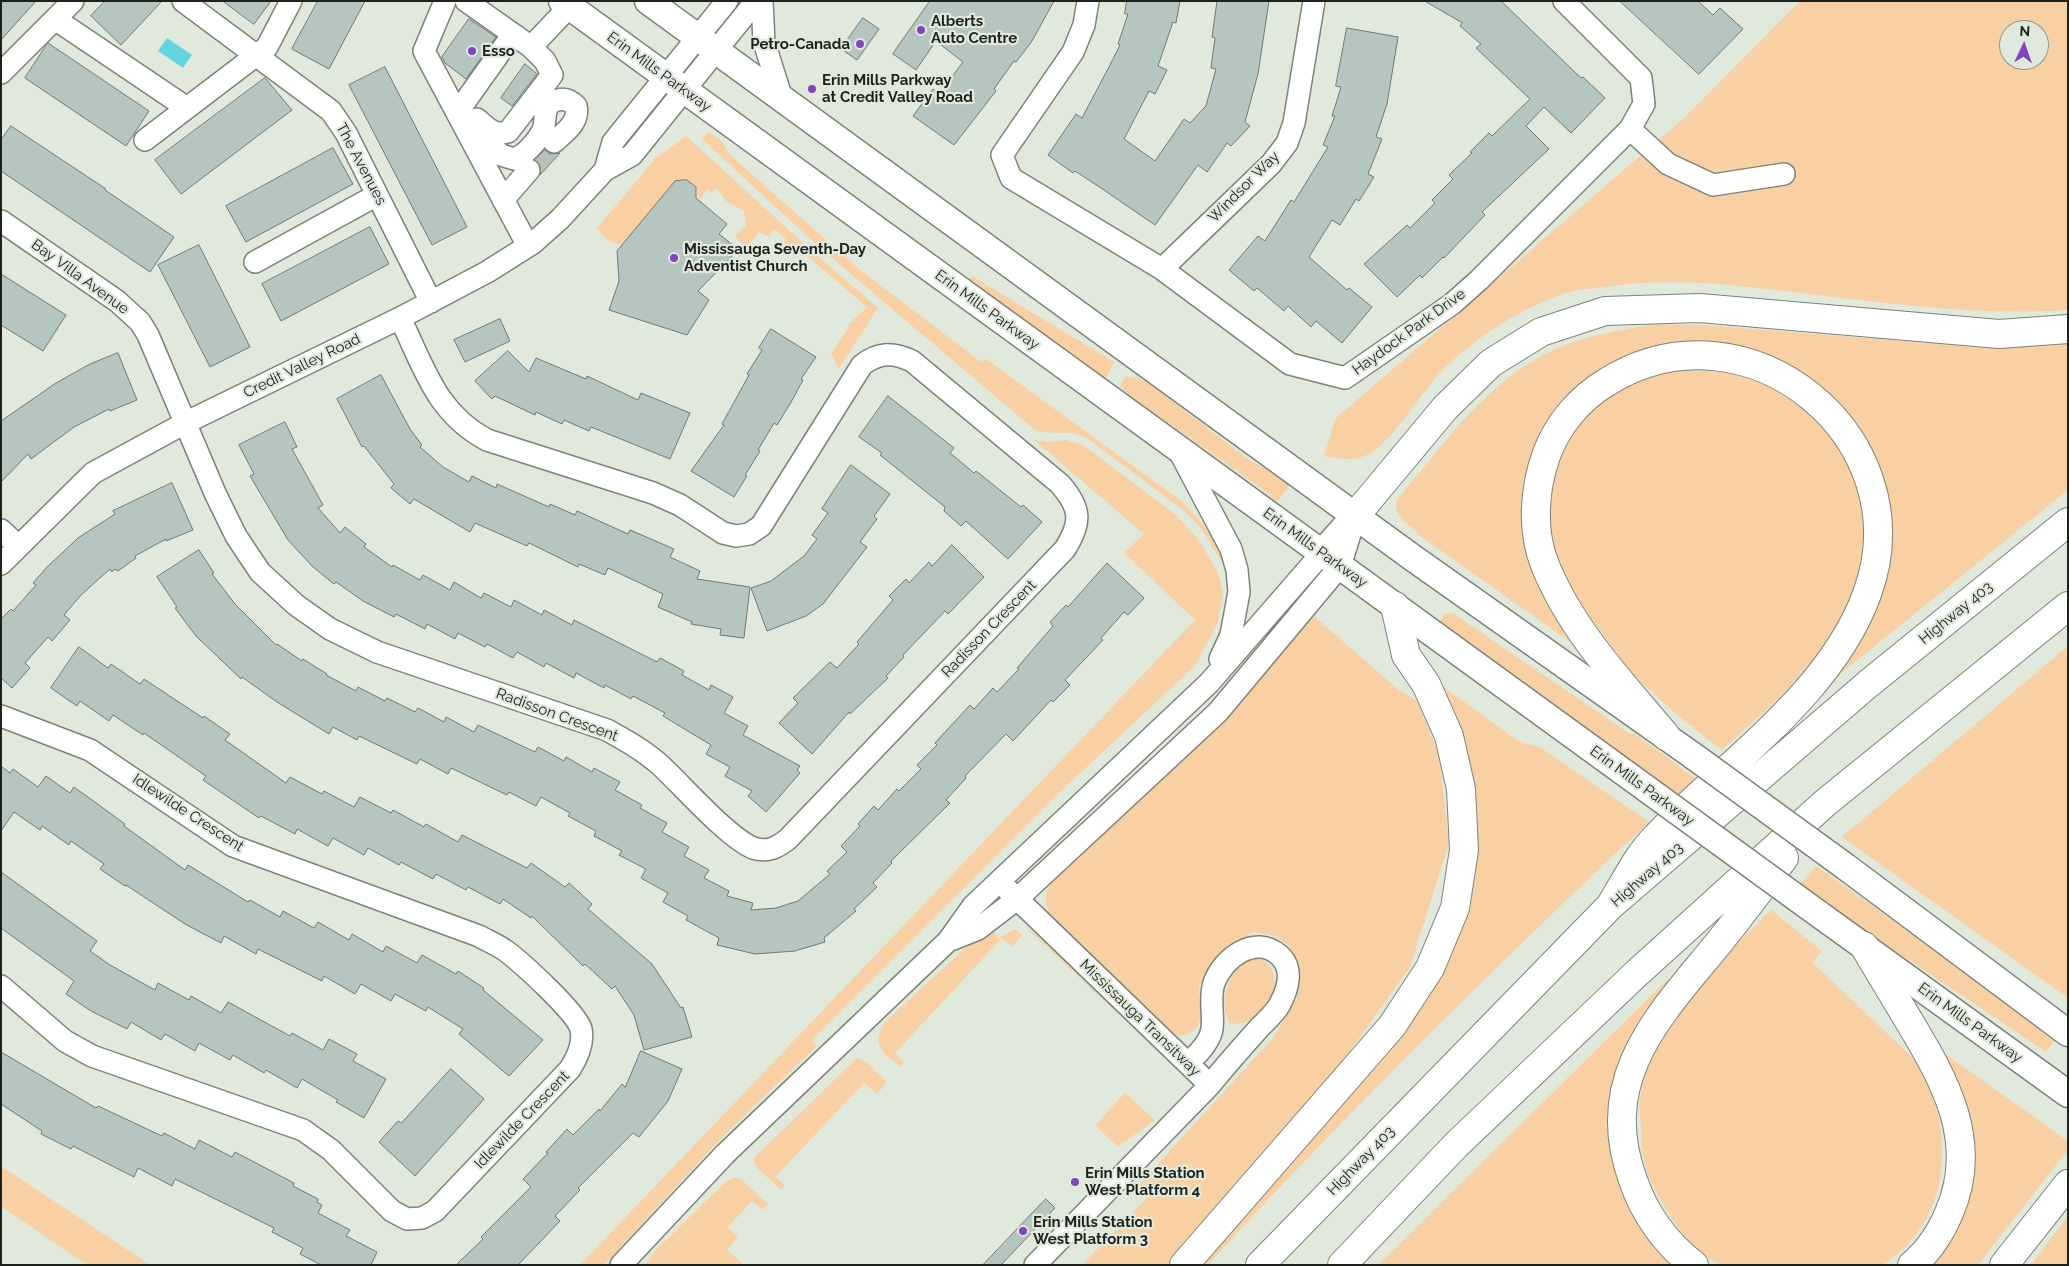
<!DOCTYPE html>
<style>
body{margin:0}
#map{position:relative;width:2069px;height:1266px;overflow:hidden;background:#e0e9dc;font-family:Raleway,sans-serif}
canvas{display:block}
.frame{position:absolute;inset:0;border:2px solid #1e221d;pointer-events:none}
.north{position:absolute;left:1999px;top:20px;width:50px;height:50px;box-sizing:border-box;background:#e0e9dc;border:1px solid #929990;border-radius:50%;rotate:3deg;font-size:14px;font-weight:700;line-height:20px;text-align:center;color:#1e221d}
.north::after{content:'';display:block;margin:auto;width:18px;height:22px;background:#8046bd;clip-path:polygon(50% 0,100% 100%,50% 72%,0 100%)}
</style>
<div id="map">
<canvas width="2069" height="1266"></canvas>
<div class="frame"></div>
<div class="north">N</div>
</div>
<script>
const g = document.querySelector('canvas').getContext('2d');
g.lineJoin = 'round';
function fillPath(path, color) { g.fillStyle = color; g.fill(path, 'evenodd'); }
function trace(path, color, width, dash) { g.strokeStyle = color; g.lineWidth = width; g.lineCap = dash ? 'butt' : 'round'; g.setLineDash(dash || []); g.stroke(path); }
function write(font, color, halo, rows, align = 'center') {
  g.font = font + ' Raleway,sans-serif'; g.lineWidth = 4.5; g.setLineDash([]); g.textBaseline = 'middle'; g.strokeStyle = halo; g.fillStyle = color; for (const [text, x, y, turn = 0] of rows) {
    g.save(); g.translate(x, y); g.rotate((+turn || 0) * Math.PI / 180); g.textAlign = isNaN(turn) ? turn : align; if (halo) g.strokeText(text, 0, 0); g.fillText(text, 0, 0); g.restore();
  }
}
const green = new Path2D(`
 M1800 1H2068V310C1982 316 1894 304 1808 294 1738 285 1668 276 1598 288 1588 289 1576 290 1566 293 1518 310 1475 337 1440 373 1421 393 1390 445 1367 455 1353 461 1339 459 1324 456L1336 418 1682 120ZM2009 30H2039V60H2009Z
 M708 132 721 140 730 155 860 270 981 362 986 359 1180 500C1200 519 1214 535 1224 561L1222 562 1200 527 1183 510 1087 438C1070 429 1053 436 1035 430L819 247 702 139Z
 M686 136 814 253 878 308 839 368 831 354 849 327 847 326 867 307 792 243 783 252 781 248 786 239 774 229 769 237 759 232 746 248 737 239 736 235 746 225 744 211 726 201 717 188 711 192 707 190 699 200 696 187 687 180 675 181 667 190 668 198H661L622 245C610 243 603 237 597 228L656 158Z
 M972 276 1114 362 1105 381 967 281Z
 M1654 324 1703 325 1990 348 2068 344V490L1824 687 1872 607 1867 453 1732 349 1586 384 1526 498 1576 639 1573 644 1416 533 1417 531C1405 522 1395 517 1396 501 1443 446 1489 377 1558 348 1589 335 1622 330 1654 324Z
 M1729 370 1763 379 1793 396 1822 422 1854 473 1864 506V565L1844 618 1821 651 1777 700 1722 750 1683 720 1635 677 1568 587 1553 554 1547 522 1552 469 1571 428 1600 400 1654 372Z
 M1125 377 1137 378 1147 382 1249 460 1292 483 1275 504 1270 500 1271 495 1131 397 1120 386Z
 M1034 440 1048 442 1066 440 1082 444 1176 515 1198 539 1217 570 1223 592 1218 622 1195 666 1063 789 812 1040 817 1046 722 1137 604 1265H580L1195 620 1124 553 1144 534Z
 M1445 613 1454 614 1630 734H1635L1696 779 1677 795 1437 625Z
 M1310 618H1316L1399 690 1417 701 1439 755 1449 843 1410 967 1334 1074 1167 1265H1082L1147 1198 1136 1188 1273 1038 1297 998 1299 983 1298 963 1288 945 1273 935 1253 932 1233 944 1211 965 1199 987 1201 1015 1198 1026 1192 1032 1182 1036 1172 1035 1055 926C1042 901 1043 892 1059 870L1230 714Z
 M2068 646V998L1842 837Z
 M1442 686 1521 743 1538 746 1649 822C1497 965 1348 1111 1208 1265H1196L1463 915 1439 687Z
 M1816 866 2057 1037 2046 1052 1848 919 1800 884Z
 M1771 910 1822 951 1813 963 1913 1058C1957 1123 1955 1219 1883 1265H1720C1693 1250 1675 1226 1660 1199 1646 1176 1641 1153 1641 1127 1640 1119 1639 1109 1640 1100 1651 1022 1719 963 1771 910Z
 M988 927 999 938 1015 929 1022 935 1012 947 1002 938 895 1053 904 1062 900 1067C883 1052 871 1046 884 1023Z
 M1025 927 1034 933 1167 1059Z
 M1254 958 1265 961C1267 964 1271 967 1272 971 1283 994 1254 1029 1230 1023 1216 1001 1230 967 1254 958Z
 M1668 979 1672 983 1617 1112 1680 1265H1378Z
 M1934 1046 2068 1141V1150L1978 1265H1923L1959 1208Z
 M857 1058 866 1062 887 1082 877 1094 864 1083 775 1177 785 1185 781 1190 757 1168 753 1159Z
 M1125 1093 1155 1120 1118 1147 1095 1125Z
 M1 1166 150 1265H87L1 1206Z
 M734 1177 742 1180 768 1204 763 1210 752 1201 728 1227 738 1237 727 1250 744 1265H645L657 1249 723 1184Z
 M2068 1216V1265H2031Z`);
const water = new Path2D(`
 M167 38 192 55 183 68 158 51Z`);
const building = new Path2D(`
 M1 1H36L1 40Z
 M105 1H162L121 45 91 16Z
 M223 1H271L254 24Z
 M318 1H365L329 69 292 49Z
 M930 1H1054L1032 41 1016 62 1014 61 994 89 996 91 954 145 913 116 933 89 939 94 963 62 936 41 916 70 893 54Z
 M1127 1H1180L1176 23 1173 22 1158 66 1167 70 1155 94 1149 91 1124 139 1155 161 1184 119 1190 123 1206 106 1216 69 1211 68 1215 38 1212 37 1217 1H1269L1258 74 1245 122 1250 126 1231 146 1227 143 1207 172 1198 165 1155 225 1101 188 1075 171 1073 173 1048 155 1076 114 1082 118 1110 65 1120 45 1118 44 1128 14H1125Z
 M1425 1H1501L1581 78 1583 77 1605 98 1571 133 1544 107 1526 126 1549 149 1482 212 1485 215 1444 258 1443 257 1422 278 1420 275 1397 297 1364 264 1407 225 1410 228 1435 203 1432 200 1453 179 1449 175 1472 153 1470 152 1489 133 1492 136 1530 99 1476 48 1481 44 1460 26 1462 23Z
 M1620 1H1698L1713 15 1720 8 1743 29 1699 74Z
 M863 18 879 29 857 60 841 49Z
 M469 19 496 37 466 79 445 63 442 57Z
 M1347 28 1398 37 1387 104 1376 137 1382 139 1368 174 1374 177 1359 201 1356 199 1340 225 1332 220 1309 257 1347 290 1349 288 1372 307 1342 343 1316 321 1311 327 1288 306 1284 311 1257 288 1254 291 1229 270 1258 236 1265 241 1291 200 1294 202 1328 147 1323 145 1335 116H1332L1341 87 1336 86Z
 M48 43 149 111 126 146 25 78Z
 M525 64 537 74 512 106 501 98Z
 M385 67 467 227 432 245 349 85Z
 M265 78 292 110 181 194 155 160Z
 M11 126 106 189 105 190 174 237 150 272 1 171V140Z
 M333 148 353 184 246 242 226 206Z
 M545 150 550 154 560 153 540 175 541 166 536 160Z
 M687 180 696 187V198L727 224 719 234 734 246 735 253 698 291 709 300 687 335 609 310 619 281 617 251 675 181Z
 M370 227 389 264 281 321 262 284Z
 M199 245 250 347 210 367 158 265Z
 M1 274 66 315 43 351 1 325Z
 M500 319 510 341 465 362 454 340Z
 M771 329 816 357 801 379 803 380 790 404 777 425 774 423 758 450 760 451 745 475 747 476 734 497 691 471 724 425 722 424 749 375 747 374 762 350 759 348Z
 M508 351 529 372 536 358 586 379 587 376 638 400 641 393 690 413 670 459 591 427 589 431 564 420 562 424 536 412 535 415 495 396 492 399 475 381Z
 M118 353 137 400 110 411 109 409 74 427 31 459 28 454 1 482V421L56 383 90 364Z
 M381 375 410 429 422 445 420 447 443 467 469 482 472 476 496 488 497 484 549 507 550 504 575 515 577 511 628 534 630 530 674 549 670 557 700 571 697 579 750 587 744 638 720 635 721 629 691 624 692 622 658 607 663 594 608 568 605 575 579 564 578 567 529 543 527 546 475 523 470 532 414 499 410 504 391 488 394 484 364 446 362 447 337 399Z
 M888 396 954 448 950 453 974 473 976 471 1021 507 1023 505 1042 522 1008 559 966 521 961 526 944 511 945 507 880 455 882 453 859 437Z
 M285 422 297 447 292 449 323 505 318 508 340 533 345 527 366 544 364 547 392 567 393 565 420 580 423 575 450 590 454 582 481 598 484 593 511 607 514 600 542 615 544 610 572 625 574 620 657 662 660 658 684 671 682 675 709 690 711 685 733 697 724 713 748 726 743 735 800 766 797 770 800 773 766 812 748 796 752 791 725 776 730 767 706 754 711 745 663 716 665 713 633 696 631 699 605 685 604 688 576 673 574 678 546 663 544 667 517 652 513 658 487 644 485 647 458 633 455 639 427 624 425 629 396 614 394 617 363 601 336 582 334 584 313 567 288 540 250 476 254 474 239 445Z
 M851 465 890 494 874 516 877 519 860 542 867 547 823 604 806 616 767 631 751 588 771 581 804 556 817 539 812 535 828 513 822 509Z
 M172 483 193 530 166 541V539L135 556 136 558 118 571 115 569 112 572 110 569 81 595 64 615 70 620 52 641 48 637 25 663 30 668 12 688 1 678V619L11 609 13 611 36 585 33 583 47 567 78 538 115 514 113 511Z
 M952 545 984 577 948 614 945 611 903 655 904 657 886 676 888 678 850 714 849 712 812 754 779 723 798 703 793 698 830 662 837 668 859 644 857 642 893 600 889 596 906 579 909 583 929 562 932 566Z
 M199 550 214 573 212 574 235 604 276 645 277 644 302 661 303 659 327 674 326 675 356 691 358 687 385 701 387 698 415 712 418 708 444 722 446 717 474 732 478 725 535 752 538 747 564 761 566 757 592 772 594 768 620 782 615 790 642 805 640 808 667 823 662 832 689 847 684 856 709 870 704 878 729 891 727 896 753 903 751 910 776 908 798 901 830 874 827 871 847 852 841 846 860 826 858 824 874 806 878 810 897 789 899 791 921 769 917 765 937 745 935 743 970 705 974 709 993 688 997 692 1019 669 1017 668 1053 626 1050 622 1066 605 1068 607 1107 563 1144 598 1128 615 1124 612 1101 638 1103 640 1065 680 1070 685 1053 702 1051 700 1013 741 1006 734 965 776 966 778 946 800 950 803 891 861 892 863 873 883 877 887 854 909 856 911 824 938 825 942 795 951 755 954 717 945 719 938 686 920 688 916 663 902 668 893 641 878 646 869 619 855 622 851 594 836 596 831 568 816 570 813 541 797 536 806 509 792 507 795 451 768 448 774 420 759 417 764 359 736 357 740 333 727 329 734 277 702 242 677 241 679 196 636 175 608 177 607 157 577Z
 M79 647 108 668 111 664 140 684 144 679 203 718 204 716 230 734 225 740 286 783 290 777 322 794 324 791 354 807 360 797 391 813 393 810 424 827 426 824 458 842 462 835 527 868 531 863 565 887 569 883 592 904 588 909 652 964 681 1008 683 1007 692 1037 644 1050 634 1015 615 986 612 989 585 964 583 966 532 916 531 918 503 899 500 904 468 887 466 890 436 874 433 879 401 862 399 865 368 848 364 855 333 838 328 846 297 829 295 834 261 816 259 818 203 780 206 776 144 733 143 735 113 715 109 721 80 701 77 706 51 688Z
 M1 766 10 773 13 769 38 787 46 776 70 793 74 787 125 824 124 826 185 870 188 865 248 902 250 900 280 917 283 911 314 928 318 922 349 940 352 934 383 952 386 946 417 963 422 955 456 974 458 971 484 988 483 990 543 1040 509 1076 459 1034 463 1029 428 1007 426 1011 395 994 391 1001 361 984 355 994 324 976 322 981 258 949 256 954 224 936 221 943 185 924 126 885 125 886 100 869 104 864 71 841 69 845 42 826 40 830 14 812 1 831Z
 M1 872 97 941 90 951 110 965 155 990 158 983 189 1000 191 996 221 1013 228 1002 290 1036 292 1033 323 1050 329 1039 357 1054 353 1061 386 1079 364 1118 336 1102 338 1100 302 1079 297 1088 266 1070 264 1073 233 1055 230 1060 199 1043 195 1051 165 1034 161 1040 131 1022 127 1029 91 1011 66 994 74 981 1 928Z
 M641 1051 682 1069 668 1101 639 1137 633 1133 578 1188 580 1190 555 1216 560 1221 518 1265H456L483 1239 481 1237 531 1187 523 1179 548 1153 546 1152 567 1129 573 1135 599 1109 600 1111 622 1084 625 1087Z
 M1 1052 96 1108 98 1106 162 1136 164 1133 195 1149 199 1140 232 1157 235 1152 294 1183 293 1186 318 1199 317 1202 322 1205 318 1213 350 1230 346 1236 377 1252 371 1265H321L300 1254 303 1248 272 1232 274 1228 175 1179 172 1186 138 1168 134 1177 73 1146 71 1149 41 1134 42 1131 1 1104Z
 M451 1069 484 1099 415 1176 379 1142 398 1121 401 1123Z
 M1046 1199 1055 1208 1001 1265H983Z`);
const minorTunnel = new Path2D(`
 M529 170 554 142`);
const minor = new Path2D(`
 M183 1 331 111 346 133 431 302
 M445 1 424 51 457 113 501 155 514 159C525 155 536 143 542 132 548 121 540 104 558 100 565 98 571 101 576 106 580 122 565 132 554 142
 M466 1 513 34
 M762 1 764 42 782 99
 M1088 1 1084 25 1073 52 1002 155 1011 178 1162 269 1290 364 1345 378 1452 304 1479 280 1630 129 1644 104 1641 78 1564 1
 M55 19 187 108
 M1 73 73 1
 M477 119C487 128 494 136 508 132L552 75 545 61 531 47
 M1630 129 1668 164 1713 185 1784 174
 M145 140 267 47 291 1
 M605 170 613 142 727 1
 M503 200 529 170
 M1 221 117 301 140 322 148 335 215 493 236 536 260 572 296 605 330 629 377 652 607 730C625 740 643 750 659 764 682 785 727 837 753 848 768 853 778 847 788 839L1065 549C1082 522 1081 508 1060 484L912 361C893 352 879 352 862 365L761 526 749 534 736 536 723 533 680 505 653 493 487 440C436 413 424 367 400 318
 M528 246 457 113 513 34 531 47 569 7
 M255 262 377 195
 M1162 269 1271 164 1287 143 1294 123 1314 1
 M1178 449 1231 549 1237 570 1239 592 1231 635 1220 659
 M1 530 18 546
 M1 564 93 473 185 423 400 318 487 272 533 243 560 219 605 170 632 155 756 1
 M1 716 90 750 233 846 479 936C488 941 498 945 506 951 522 963 576 1012 581 1029 584 1043 577 1058 570 1069L435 1211 422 1218 407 1219 392 1211 331 1150 303 1130 92 1056 65 1041 1 986
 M1007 889 1210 1085 1035 1265
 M948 941 978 929 1017 899 1218 712 1340 566 1355 518
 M1188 1063C1197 1055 1210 1042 1212 1029 1214 1015 1209 997 1214 983 1223 958 1255 934 1279 955 1294 968 1288 989 1280 1004 1276 1012 1267 1020 1260 1027 1243 1046 1226 1065 1210 1085
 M621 1265 725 1154 948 941 973 906 1209 683 1322 553`);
const major = new Path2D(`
 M562 1 1651 792
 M648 1 1413 558 1692 755
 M1322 553 1355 516
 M1846 867 2068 1033
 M1805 904 2068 1094`);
const highway = new Path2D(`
 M1355 516 1445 408 1491 363 1541 332 1605 311 1700 308 1999 334 2068 329
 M1610 906C1624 884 1637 856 1656 837 1727 762 1830 695 1867 594 1924 439 1748 294 1607 382 1580 398 1558 424 1547 453 1534 488 1531 530 1545 565 1571 630 1622 683 1666 736
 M1864 946C1879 971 1894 996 1909 1021 1945 1081 1980 1142 1949 1213 1941 1232 1929 1251 1912 1265
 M1184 1265 1392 1026 1430 968 1455 908 1464 850 1461 789 1449 736 1426 684 1406 655 1395 606
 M1260 1265 1610 906 1868 684 2068 522
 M1342 1265 1457 1144 1637 973 1825 803 2068 606
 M1694 1265C1666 1244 1644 1213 1633 1180 1597 1082 1654 1021 1712 951 1737 921 1760 889 1784 858
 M2004 1265 2068 1184`);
const majorBridge = new Path2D(`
 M1692 755 1846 867
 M1651 792 1805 904`);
const markers = [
 [921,30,5,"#8046bd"],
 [860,44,5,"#8046bd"],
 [472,51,5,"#8046bd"],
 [812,89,5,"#8046bd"],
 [674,258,5,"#8046bd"],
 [1075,1182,5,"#8046bd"],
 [1023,1231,5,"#8046bd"]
];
const poiNames = [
 ["Alberts",931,21],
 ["Auto Centre",931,38],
 ["Petro-Canada",850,44,"right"],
 ["Esso",482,51],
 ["Erin Mills Parkway",822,80],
 ["at Credit Valley Road",822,97],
 ["Mississauga Seventh-Day",684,249],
 ["Adventist Church",684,266],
 ["Erin Mills Station",1085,1173],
 ["West Platform 4",1085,1190],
 ["Erin Mills Station",1033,1222],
 ["West Platform 3",1033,1239]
];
const streetNames = [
 ["Erin Mills Parkway",659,72,36],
 ["The Avenues",361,164,62],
 ["Windsor Way",1244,187,-45],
 ["Bay Villa Avenue",80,277,36],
 ["Erin Mills Parkway",987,310,36],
 ["Haydock Park Drive",1409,332,-36],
 ["Credit Valley Road",302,366,-26],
 ["Erin Mills Parkway",1315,548,36],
 ["Highway 403",1956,613,-39],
 ["Radisson Crescent",989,629,-46],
 ["Radisson Crescent",557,715,20],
 ["Erin Mills Parkway",1642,786,36],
 ["Idlewilde Crescent",188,813,33],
 ["Highway 403",1647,875,-41],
 ["Mississauga Transitway",1140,1018,44],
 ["Erin Mills Parkway",1970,1023,36],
 ["Idlewilde Crescent",522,1120,-46],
 ["Highway 403",1361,1161,-46]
];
fillPath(green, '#f8d0a3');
fillPath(water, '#64d5e0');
fillPath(building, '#b5c5bf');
trace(building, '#6c7b75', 1);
trace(minorTunnel, '#b9c1b6', 21, [21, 11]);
trace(minor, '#7c8478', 24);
trace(major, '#7c8478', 29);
trace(highway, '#7c8478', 30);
trace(minor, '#fff', 21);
trace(major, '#fff', 26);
trace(highway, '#fff', 28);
trace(majorBridge, '#7c8478', 29, []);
trace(majorBridge, '#fff', 26);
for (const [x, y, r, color] of markers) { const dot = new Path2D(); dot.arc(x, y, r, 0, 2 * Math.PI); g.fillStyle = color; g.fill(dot); trace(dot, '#e0e9dc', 2); }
write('bold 15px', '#1e221d', '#e0e9dc', poiNames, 'left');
write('15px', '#1e221d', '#e0e9dc', streetNames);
</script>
